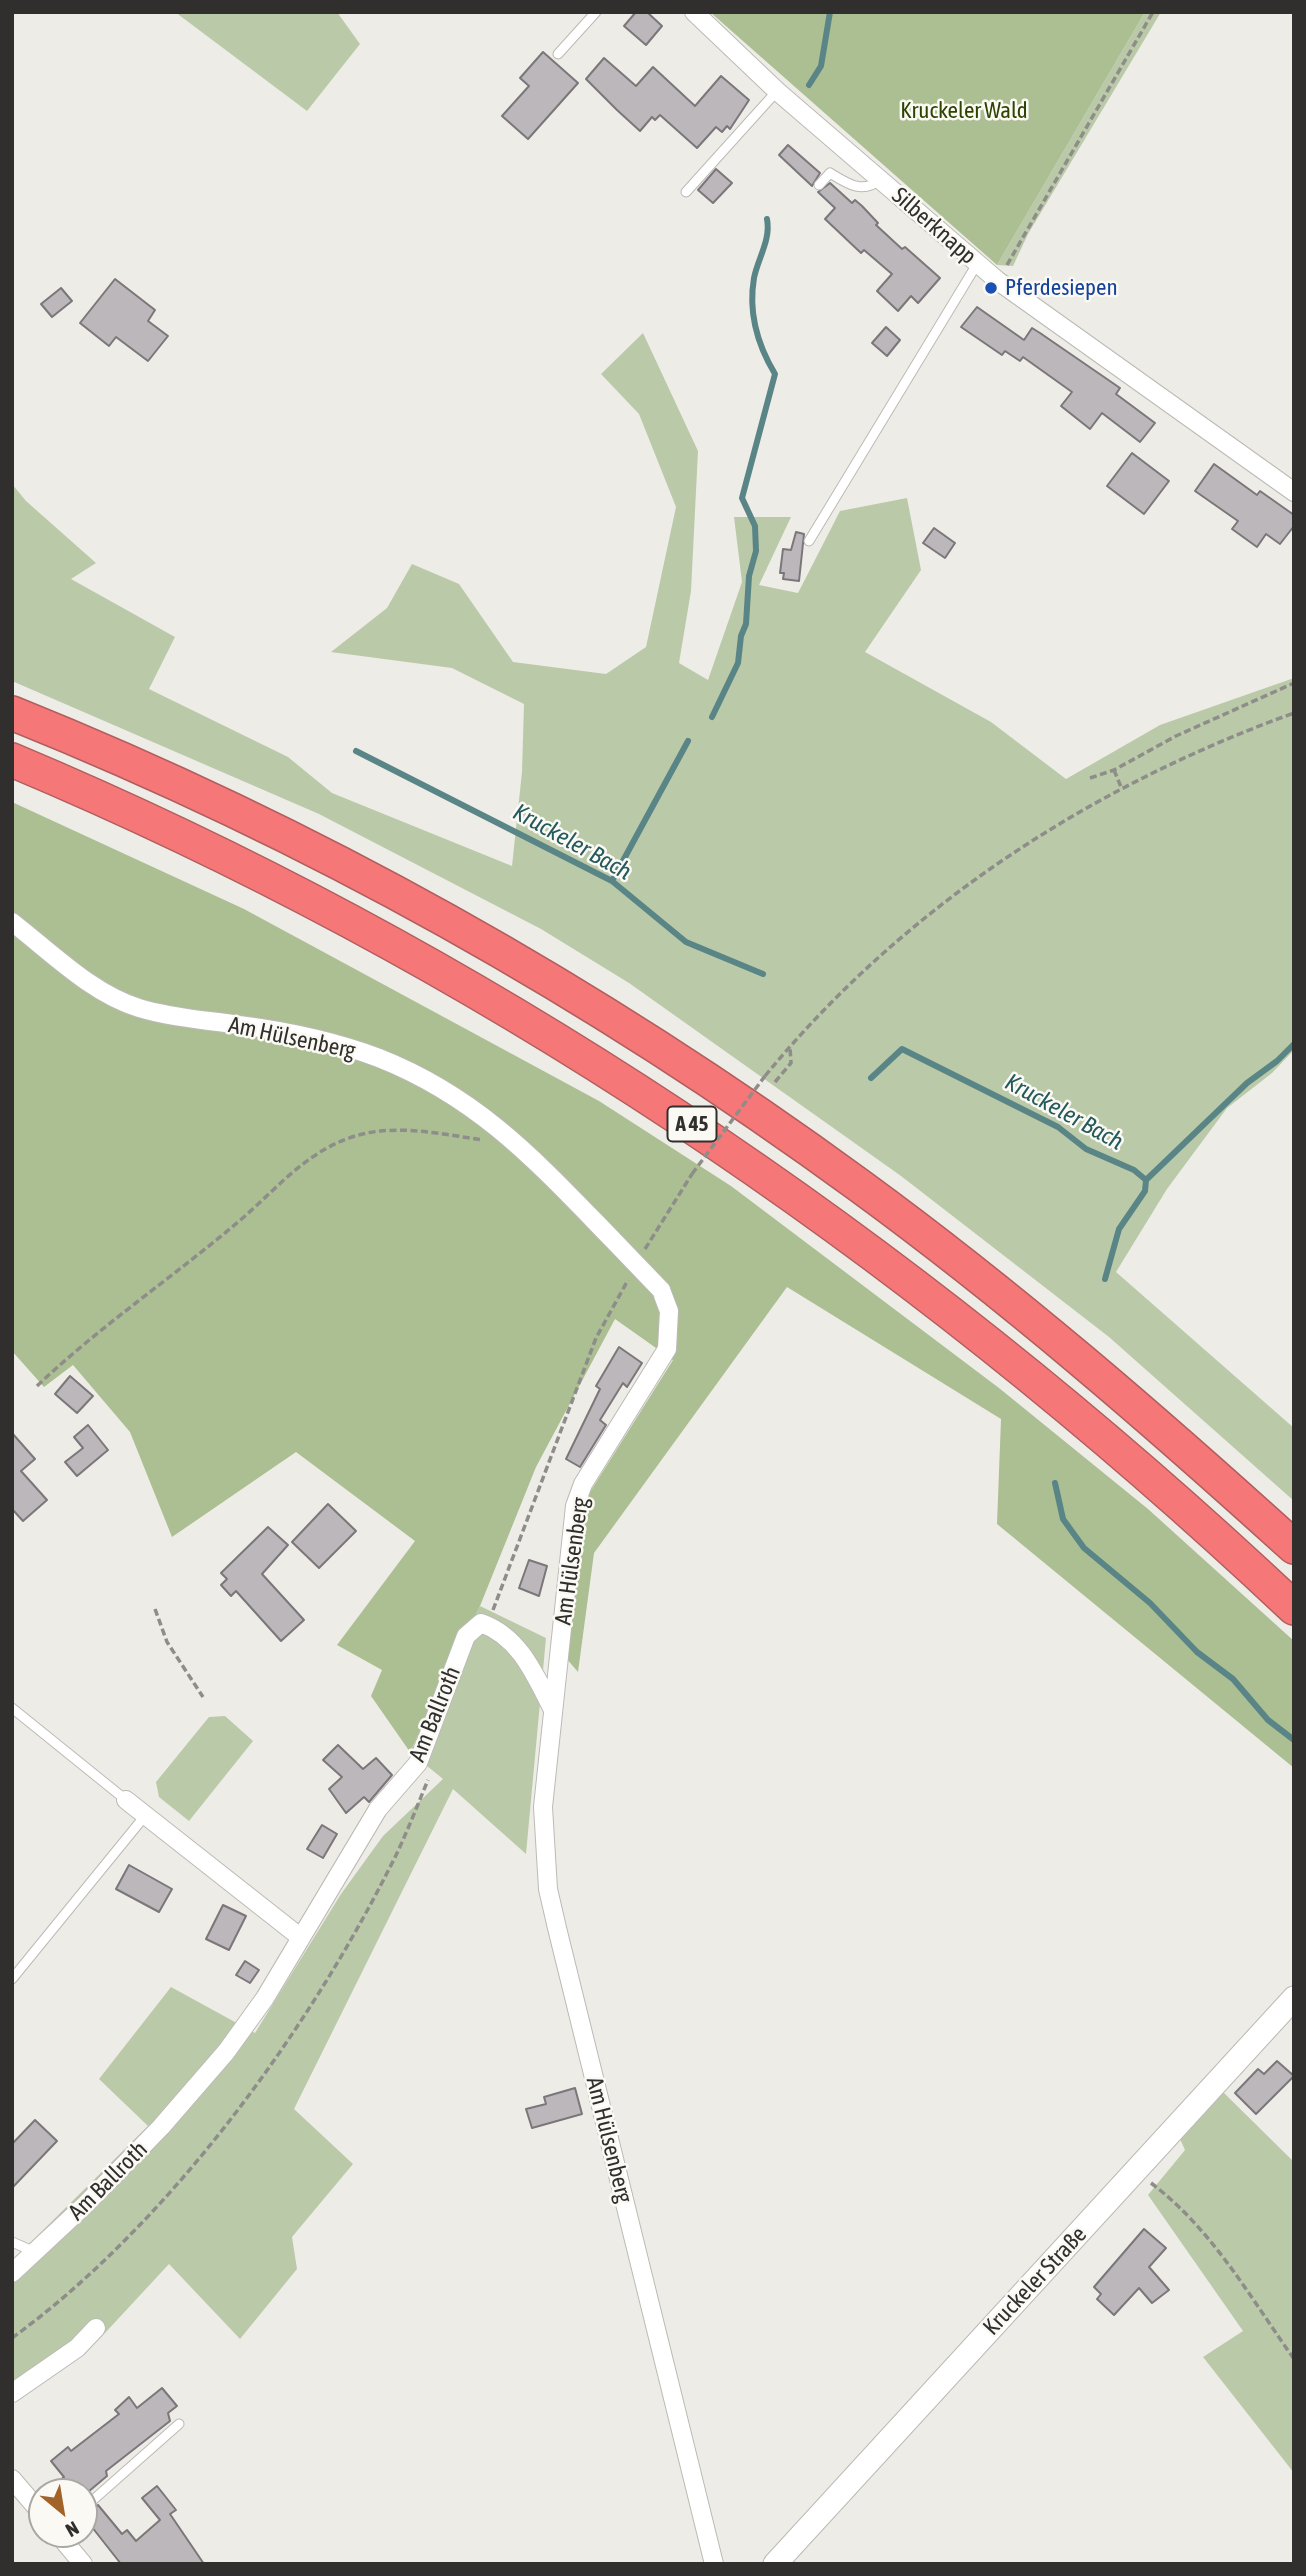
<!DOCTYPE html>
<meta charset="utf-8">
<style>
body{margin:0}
#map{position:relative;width:1306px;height:2576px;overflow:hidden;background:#eeece7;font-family:"Asap Condensed",sans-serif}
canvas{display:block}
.frame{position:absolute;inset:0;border:14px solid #302f2d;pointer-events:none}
.north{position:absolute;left:28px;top:2478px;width:70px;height:70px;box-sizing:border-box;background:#fbf9f4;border:2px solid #aaa8a4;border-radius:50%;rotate:150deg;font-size:19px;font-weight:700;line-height:28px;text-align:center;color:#302f2d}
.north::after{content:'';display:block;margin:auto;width:24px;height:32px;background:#a16328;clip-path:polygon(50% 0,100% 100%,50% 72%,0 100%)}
</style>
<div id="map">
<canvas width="1306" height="2576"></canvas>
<div class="frame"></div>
<div class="north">N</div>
</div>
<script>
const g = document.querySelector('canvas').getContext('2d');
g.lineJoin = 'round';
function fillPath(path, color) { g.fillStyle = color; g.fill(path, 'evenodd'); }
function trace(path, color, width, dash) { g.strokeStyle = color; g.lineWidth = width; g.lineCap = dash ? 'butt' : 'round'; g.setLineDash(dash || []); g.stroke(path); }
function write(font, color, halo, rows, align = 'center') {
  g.font = font + ' "Asap Condensed",sans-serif'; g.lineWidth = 5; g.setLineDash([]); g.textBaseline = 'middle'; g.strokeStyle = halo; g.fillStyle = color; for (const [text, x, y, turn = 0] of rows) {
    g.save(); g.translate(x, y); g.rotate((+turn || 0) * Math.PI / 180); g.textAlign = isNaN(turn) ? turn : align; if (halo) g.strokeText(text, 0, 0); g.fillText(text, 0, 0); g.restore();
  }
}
const green = new Path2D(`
 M175 12H337L360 44 307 111Z
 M1145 12H1161L1028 234 1013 266 997 265Z
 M643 333 698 451 691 591 679 663 708 680 742 582 734 517H791L759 585 798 593 840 511 907 498 921 570 865 652 991 722 1066 779 1160 725 1294 678V1050L1272 1073 1227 1108 1167 1189 1116 1272 1294 1428V1501L1109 1337 901 1176 629 983 541 929 319 814 12 681V484L26 501 96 563 71 579 175 637 149 689 288 757 332 793 512 866 522 772 524 704 452 668 331 652 387 608 412 564 459 584 513 662 606 674 646 647 676 507 639 414 601 374Z
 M480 1606 546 1638 526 1854 453 1789 294 2109 353 2164 292 2237 297 2269 240 2339 169 2264 105 2333 71 2361 12 2400V2261L148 2126 99 2079 171 1987 255 2033 341 1894 383 1836 443 1779 410 1752Z
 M225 1716 253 1741 189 1821 159 1797 156 1782 209 1717Z
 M1223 2092 1294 2162V2473L1203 2357 1243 2331 1148 2195 1185 2150 1180 2139Z`);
const forest = new Path2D(`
 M710 12H1145L997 265Z
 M12 802 244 909 599 1101 731 1186 999 1388 1148 1509 1294 1641V1768L997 1524 1001 1419 787 1287 594 1553 578 1672 566 1658 580 1508 673 1360 615 1319 536 1467 480 1606 410 1752 371 1696 382 1670 337 1645 415 1541 296 1452 172 1537 130 1432 73 1365 44 1387 12 1351Z`);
const stream = new Path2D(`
 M809 85 821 66 830 12
 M712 717 738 663 741 636 746 624 749 576 756 551 755 526 742 498 775 374C757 344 748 313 754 278 758 258 771 240 767 219
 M356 751 612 881 686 942 763 974
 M612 881 688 741
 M871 1078 902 1049 1058 1127 1086 1149 1134 1170 1146 1180 1145 1191 1119 1229 1105 1279
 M1146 1180 1247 1083 1277 1061 1294 1044
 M1055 1483 1063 1519 1084 1548 1150 1603 1197 1652 1233 1679 1268 1720 1294 1740`);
const building = new Path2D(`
 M636 12H647L662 26 646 45 624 26Z
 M543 52 578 83 528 139 502 116 529 86 520 78Z
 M604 58 636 86 653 67 695 106 721 76 749 100 730 129 727 126 722 132 716 127 697 148 660 115 655 120 652 117 640 131 617 110 586 79Z
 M788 145 820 173 812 186 779 155Z
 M716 169 732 183 713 203 698 190Z
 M830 183 852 203 855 200 862 206 878 223 876 225 902 249 905 247 940 278 918 303 911 296 898 311 877 291 892 274 864 250 861 253 825 219 835 208 818 192Z
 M115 279 155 310 148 321 168 336 148 361 116 337 109 346 80 323Z
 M61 288 72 301 52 317 41 304Z
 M977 307 1024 340 1032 328 1040 333 1120 388 1116 394 1155 423 1140 442 1102 413 1090 429 1061 406 1072 392 1023 357 1020 361 1005 351 1002 355 961 327Z
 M886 327 900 340 887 356 872 343Z
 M1132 453 1169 481 1144 514 1107 486Z
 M1214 464 1257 495 1260 491 1294 515V526L1280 544 1266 534 1257 547 1232 529 1238 521 1195 491Z
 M934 528 955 543 945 558 923 543Z
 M796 532 804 534 799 581 783 579 784 573H780L783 549 791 550Z
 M619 1347 642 1363 627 1387 623 1383 600 1420 606 1425 580 1467 566 1459 600 1389 596 1386Z
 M70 1376 93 1396 77 1413 55 1394Z
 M88 1425 108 1450 77 1476 65 1462 83 1448 74 1437Z
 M12 1433 35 1459 21 1471 47 1500 23 1521 12 1509Z
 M328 1504 356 1531 319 1568 292 1542Z
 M268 1527 288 1545 262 1574 304 1620 281 1641 236 1591 231 1596 221 1585 227 1579 221 1573Z
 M529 1560 547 1566 539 1596 519 1588Z
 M338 1745 363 1769 376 1758 392 1775 369 1802 364 1797 346 1813 329 1789 342 1777 323 1760Z
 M322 1825 337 1834 323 1858 307 1849Z
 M129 1865 172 1889 159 1912 116 1889Z
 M223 1905 246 1916 229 1950 206 1939Z
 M245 1961 259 1970 250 1983 236 1975Z
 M1277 2061 1294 2076 1256 2114 1235 2093 1258 2069 1264 2074Z
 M575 2088 582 2114 532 2128 526 2109 546 2104 544 2097Z
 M35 2120 57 2141 12 2188V2144Z
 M1144 2229 1166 2248 1149 2267 1169 2290 1152 2303 1139 2288 1114 2315 1097 2299 1101 2294 1094 2287Z
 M162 2388 177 2406 168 2413 170 2421 106 2471 107 2476 88 2492 89 2494 84 2499V2492H46L64 2477 51 2461 68 2447 71 2451 119 2414 115 2410 129 2397 137 2408Z
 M157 2486 176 2510 170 2514 204 2564H121L84 2517 98 2505 122 2534 127 2530 136 2541 160 2520 142 2498Z`);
const path = new Path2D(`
 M1007 265 1153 12
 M1114 770 1121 787
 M1090 778 1114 770 1176 736 1294 683
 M765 1076C904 907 1089 787 1294 713
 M775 1082 791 1063 790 1047
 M645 1249 692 1174
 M37 1386C100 1326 172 1278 238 1222 275 1191 304 1153 352 1137 394 1123 441 1134 483 1140
 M155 1609 167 1642 203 1697
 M493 1610 596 1338 628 1280
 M1151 2183C1212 2229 1250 2297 1294 2359
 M12 2338C165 2227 302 2040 387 1873 403 1843 415 1811 428 1780`);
const service = new Path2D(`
 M558 54 596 12
 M819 185 830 173C848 184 862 194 880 180
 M686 192 777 91
 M809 541 977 264
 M12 1708 126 1800
 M12 1979 144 1817
 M12 2242 35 2252
 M84 2508 179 2424`);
const minor = new Path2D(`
 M694 12 777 91 998 281 1294 492
 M12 922C52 953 91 993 139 1008 172 1018 206 1020 239 1025 286 1031 334 1041 379 1058 480 1098 538 1163 612 1239
 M661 1290 669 1311 667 1349 583 1484 575 1506 543 1807 548 1889 557 1928 714 2564
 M126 1800 300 1937
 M12 2273 86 2204 161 2127 226 2052 265 1998 378 1809 418 1763 466 1636 481 1623C520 1637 535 1675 553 1710
 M12 2393 77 2348 96 2328
 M12 2479 42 2514
 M58 2534 83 2564`);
const tertiary = new Path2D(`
 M775 2564 1294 1998`);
const motorway = new Path2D(`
 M12 713C313 834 599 995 860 1186 1012 1297 1155 1421 1294 1547
 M12 760C493 962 915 1251 1294 1608`);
const pathBridge = new Path2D(`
 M692 1174 765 1076`);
const minorBridge = new Path2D(`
 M612 1239 661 1290`);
const markers = [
 [991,288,7,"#1a4fb4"]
];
const shields = [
 [692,1124,49]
];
const shieldNames = [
 ["A 45",692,1124]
];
const parkNames = [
 ["Kruckeler Wald",964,111]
];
const streetNames = [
 ["Silberknapp",934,226,41],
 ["Am Hülsenberg",292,1038,12],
 ["Am Hülsenberg",572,1561,-82],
 ["Am Ballroth",435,1714,-68],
 ["Am Hülsenberg",609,2140,76],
 ["Am Ballroth",108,2181,-45],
 ["Kruckeler Straße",1035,2281,-47]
];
const transitNames = [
 ["Pferdesiepen",1005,288]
];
const waterNames = [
 ["Kruckeler Bach",572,842,29],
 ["Kruckeler Bach",1064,1112,29]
];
fillPath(green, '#bacaa8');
fillPath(forest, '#abbf93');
trace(stream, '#5a8587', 6);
fillPath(building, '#bcb7ba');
trace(building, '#7b7679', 2);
trace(service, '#bcbab5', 11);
trace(minor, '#bcbab5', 20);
trace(tertiary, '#bcbab5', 25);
trace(motorway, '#b05e5e', 36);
trace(path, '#8e8d89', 3.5, [7, 3.5]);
trace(service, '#fff', 9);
trace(minor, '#fff', 18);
trace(tertiary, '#fff', 23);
trace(motorway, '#f57778', 33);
trace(minorBridge, '#bcbab5', 20, []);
trace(pathBridge, '#8e8d89', 3.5, [7, 3.5]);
trace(minorBridge, '#fff', 18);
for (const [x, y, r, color] of markers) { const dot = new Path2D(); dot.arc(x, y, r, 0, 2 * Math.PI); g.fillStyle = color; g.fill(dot); trace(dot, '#fbf9f4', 2.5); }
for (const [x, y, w] of shields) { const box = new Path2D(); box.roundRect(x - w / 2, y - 17.5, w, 35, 5); g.fillStyle = '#fbf9f4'; g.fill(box); trace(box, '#302f2d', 2); }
write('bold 21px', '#302f2d', null, shieldNames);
write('23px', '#2d4400', '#fbf9f4', parkNames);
write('23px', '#302f2d', '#fbf9f4', streetNames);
write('23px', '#164399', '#fbf9f4', transitNames, 'left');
write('italic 24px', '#255a5d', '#fbf9f4', waterNames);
</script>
